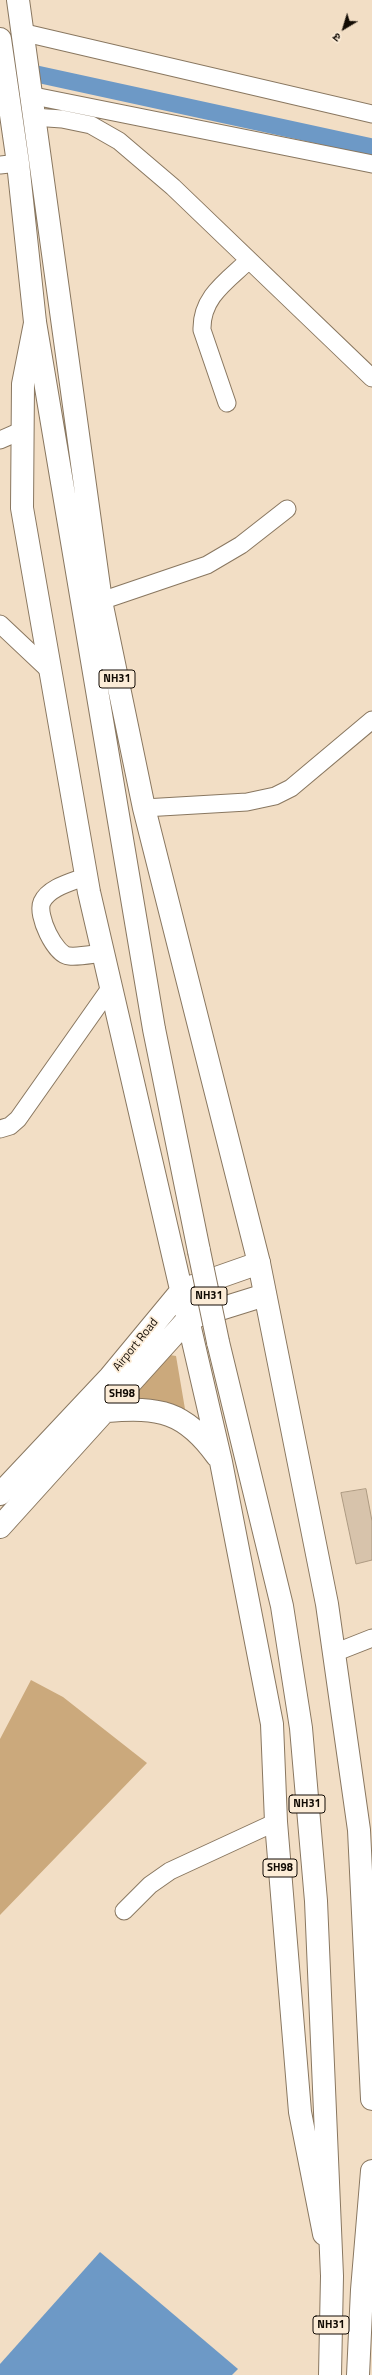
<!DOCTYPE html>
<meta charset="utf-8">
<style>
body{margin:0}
#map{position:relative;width:372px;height:2375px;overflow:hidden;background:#f2dec5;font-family:"Titillium Web","Noto Sans Devanagari",sans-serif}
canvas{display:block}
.north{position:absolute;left:324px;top:8px;width:40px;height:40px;-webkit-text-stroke:3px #fcecd7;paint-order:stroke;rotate:218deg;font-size:11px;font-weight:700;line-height:16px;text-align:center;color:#120b04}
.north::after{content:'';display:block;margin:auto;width:14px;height:18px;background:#120b04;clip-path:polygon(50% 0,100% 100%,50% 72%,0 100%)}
</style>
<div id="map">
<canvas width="372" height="2375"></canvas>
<div class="north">उ</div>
</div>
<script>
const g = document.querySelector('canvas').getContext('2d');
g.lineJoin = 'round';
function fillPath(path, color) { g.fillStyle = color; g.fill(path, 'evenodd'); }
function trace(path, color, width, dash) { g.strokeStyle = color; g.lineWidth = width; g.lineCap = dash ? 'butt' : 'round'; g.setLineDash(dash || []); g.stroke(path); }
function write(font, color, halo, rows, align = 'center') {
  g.font = font + ' "Titillium Web",sans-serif'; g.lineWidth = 3.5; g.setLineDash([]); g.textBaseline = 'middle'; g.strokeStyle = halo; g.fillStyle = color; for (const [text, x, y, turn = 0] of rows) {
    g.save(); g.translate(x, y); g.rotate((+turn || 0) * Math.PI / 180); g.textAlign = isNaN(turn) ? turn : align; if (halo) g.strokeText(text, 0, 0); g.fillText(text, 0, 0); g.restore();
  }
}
const green = new Path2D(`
 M170 1355 176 1356 185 1409 183 1413 139 1401 135 1393Z
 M31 1680 63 1697 147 1763 0 1915V1739Z`);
const water = new Path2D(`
 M100 2252 238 2369 232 2375H0V2364Z`);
const canal = new Path2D(`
 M0 66 372 147`);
const building = new Path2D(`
 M366 1489 372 1521V1560L356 1564 341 1493Z`);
const minor = new Path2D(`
 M21 32 372 114
 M29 95 372 164
 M33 117 62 119 91 125 119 141 173 187 372 378
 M0 165 18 163
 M227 403 202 330C201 297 227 281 249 260
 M0 440 23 430
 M101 601 207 565 241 545 287 509
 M0 624 51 672
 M144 808 247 802 275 796 291 788 372 720
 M87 876C72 882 49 887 42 902 36 915 55 955 69 956 80 957 93 954 103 953
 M0 1129 10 1126 18 1119 111 987
 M334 1653 372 1638
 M124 1911 150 1885 170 1871 276 1822`);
const major = new Path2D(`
 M35 323 23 384 22 508 89 892 221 1462 272 1724 276 1822 300 2112 324 2234
 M107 1411C159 1407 185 1411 217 1456
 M0 1494 110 1377 182 1290 259 1263
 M0 1527 188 1319 265 1295`);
const highway = new Path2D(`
 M18 0 101 601 144 808 259 1263 327 1604 359 1830 372 2099
 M0 39 18 163 35 322 154 1029 199 1251
 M218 1342 282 1606 301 1728 316 1901 332 2276 330 2375
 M358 2375 362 2290 372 2171`);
const highwayBridge = new Path2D(`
 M199 1251 218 1342`);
const shields = [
 [117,679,36],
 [209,1296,36],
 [122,1394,34],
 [307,1804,36],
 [280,1868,34],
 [331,2325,36]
];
const shieldNames = [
 ["NH31",117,679],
 ["NH31",209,1296],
 ["SH98",122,1394],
 ["NH31",307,1804],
 ["SH98",280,1868],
 ["NH31",331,2325]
];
const streetNames = [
 ["Airport Road",136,1345,-51]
];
fillPath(green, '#cba97c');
fillPath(water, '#6d99c6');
trace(canal, '#6d99c6', 17);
fillPath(building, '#d7c3ab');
trace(building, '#ad9a82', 1);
trace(minor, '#897760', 19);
trace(major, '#897760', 24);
trace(highway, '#897760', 24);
trace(minor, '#fff', 17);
trace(major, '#fff', 22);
trace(highway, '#fff', 22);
trace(highwayBridge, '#897760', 24, []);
trace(highwayBridge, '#fff', 22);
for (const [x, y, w] of shields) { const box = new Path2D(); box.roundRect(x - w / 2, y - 9, w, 18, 3); g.fillStyle = '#fcecd7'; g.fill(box); trace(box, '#120b04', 1); }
write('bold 11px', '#120b04', null, shieldNames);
write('12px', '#120b04', '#fcecd7', streetNames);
</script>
